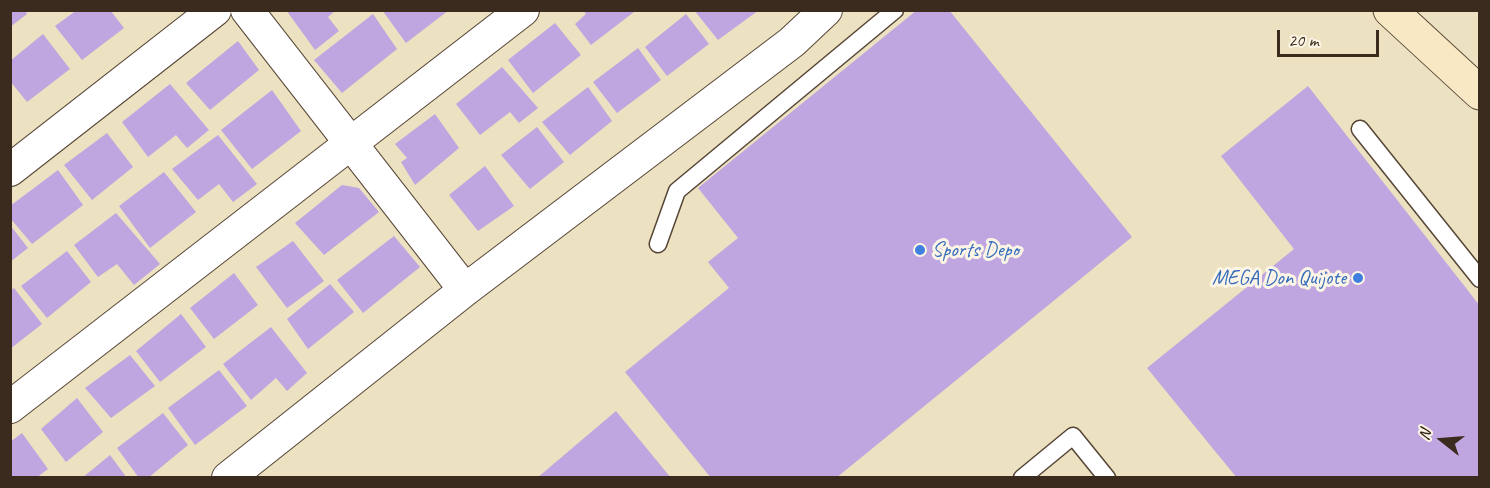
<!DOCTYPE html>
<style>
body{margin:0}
#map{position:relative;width:1490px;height:488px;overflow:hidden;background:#ece1c0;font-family:Caveat,sans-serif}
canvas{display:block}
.frame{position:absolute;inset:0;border:12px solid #3b2a1e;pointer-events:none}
.north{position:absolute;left:1412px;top:410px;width:60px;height:60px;-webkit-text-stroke:4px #fcf5e5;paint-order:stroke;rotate:287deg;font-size:16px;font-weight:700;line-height:24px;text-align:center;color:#3b2a1e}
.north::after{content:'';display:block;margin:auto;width:21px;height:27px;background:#3b2a1e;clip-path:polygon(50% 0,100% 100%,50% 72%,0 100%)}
.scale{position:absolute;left:1277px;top:30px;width:102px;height:27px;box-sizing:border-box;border:3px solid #3b2a1e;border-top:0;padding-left:8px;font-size:18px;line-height:21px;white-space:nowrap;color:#3b2a1e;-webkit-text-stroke:4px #fcf5e5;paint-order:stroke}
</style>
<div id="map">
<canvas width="1490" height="488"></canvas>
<div class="frame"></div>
<div class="north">N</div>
<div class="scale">20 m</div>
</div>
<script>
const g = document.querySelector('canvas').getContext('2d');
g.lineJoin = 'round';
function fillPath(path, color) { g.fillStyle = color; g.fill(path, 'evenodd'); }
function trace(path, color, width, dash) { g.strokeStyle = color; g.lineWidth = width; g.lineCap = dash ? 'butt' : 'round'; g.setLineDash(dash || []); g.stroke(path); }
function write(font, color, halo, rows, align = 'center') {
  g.font = font + ' Caveat,sans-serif'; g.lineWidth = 6; g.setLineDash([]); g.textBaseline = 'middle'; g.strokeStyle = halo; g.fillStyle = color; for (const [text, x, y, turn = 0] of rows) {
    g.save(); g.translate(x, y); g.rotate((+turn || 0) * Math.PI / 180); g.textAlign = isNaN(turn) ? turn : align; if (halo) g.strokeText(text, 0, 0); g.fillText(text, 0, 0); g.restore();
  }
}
const building = new Path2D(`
 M10 10H25L27 14 10 27Z
 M77 10H110L124 28 82 60 55 26Z
 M286 10H336L328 17 339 31 315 50Z
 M382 10H449L406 43Z
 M583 10H633L634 12 591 45 575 24 586 14Z
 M694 10H759L718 40Z
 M917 10H949L1132 237 836 478H711L625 372 729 288 708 262 738 238 698 188Z
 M373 14 397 49 342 93 314 60Z
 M686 14 709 44 667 76 645 47Z
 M555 23 581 55 533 93 508 60Z
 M43 34 70 69 27 102 10 81V61Z
 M238 41 259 70 210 110 186 83Z
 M638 48 661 80 617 113 593 82Z
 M502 67 538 108 519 123 510 112 480 135 456 104Z
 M170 84 209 130 187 148 176 135 148 157 122 122Z
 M1308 86 1480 306V478H1237L1147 368 1294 249 1221 156Z
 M588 87 612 121 570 155 542 122Z
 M272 90 301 131 252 169 221 130Z
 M435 114 459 148 415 185 401 162 407 158 395 144Z
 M537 127 564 162 530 189 501 155Z
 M107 133 133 167 92 200 64 165Z
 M218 135 257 184 233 202 219 184 198 200 172 169Z
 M485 166 514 206 478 231 449 195Z
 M58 170 83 205 32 244 10 218V206Z
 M164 172 196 212 150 248 119 206Z
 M342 185 359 188 379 212 324 255 295 223Z
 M116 213 160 264 134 285 117 264 98 277 74 245Z
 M10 225 28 248 10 262Z
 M394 236 420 267 363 313 337 280Z
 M293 241 324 281 287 308 256 267Z
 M67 251 91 282 47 318 21 286Z
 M234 273 258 305 214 339 190 308Z
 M330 284 354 312 308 349 287 319Z
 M14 288 42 324 10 349V291Z
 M181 314 206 347 160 382 136 351Z
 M271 327 307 373 287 391 276 378 251 400 223 364Z
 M130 355 155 386 111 418 85 388Z
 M219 370 247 406 195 445 168 408Z
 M77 398 103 432 66 462 41 429Z
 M616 411 671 478H537Z
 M163 413 188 445 148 478H139L117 448Z
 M22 433 48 469 36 478H10V442Z
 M110 455 127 478H82Z`);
const service = new Path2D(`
 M1360 129 1480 279
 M658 244 677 191 895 10
 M1022 478 1073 436 1107 478`);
const minor = new Path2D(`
 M247 10 465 290
 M10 170 215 10
 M10 407 523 10
 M228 478 465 290 792 42 826 10`);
const secondary = new Path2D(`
 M1390 10 1480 93`);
const markers = [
 [920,250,6,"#3f7fe0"],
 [1358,278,6,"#3f7fe0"]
];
const shopNames = [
 ["Sports Depo",932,250],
 ["MEGA Don Quijote",1346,278,"right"]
];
fillPath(building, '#bfa6e0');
trace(service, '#564536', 19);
trace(minor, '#564536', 34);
trace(secondary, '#564536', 35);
trace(service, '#fff', 16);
trace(minor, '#fff', 32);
trace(secondary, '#f8e8c3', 33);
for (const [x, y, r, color] of markers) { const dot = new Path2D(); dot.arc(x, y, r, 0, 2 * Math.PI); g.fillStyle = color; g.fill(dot); trace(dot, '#fcf5e5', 2); }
write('21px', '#366cbe', '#fcf5e5', shopNames, 'left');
</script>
